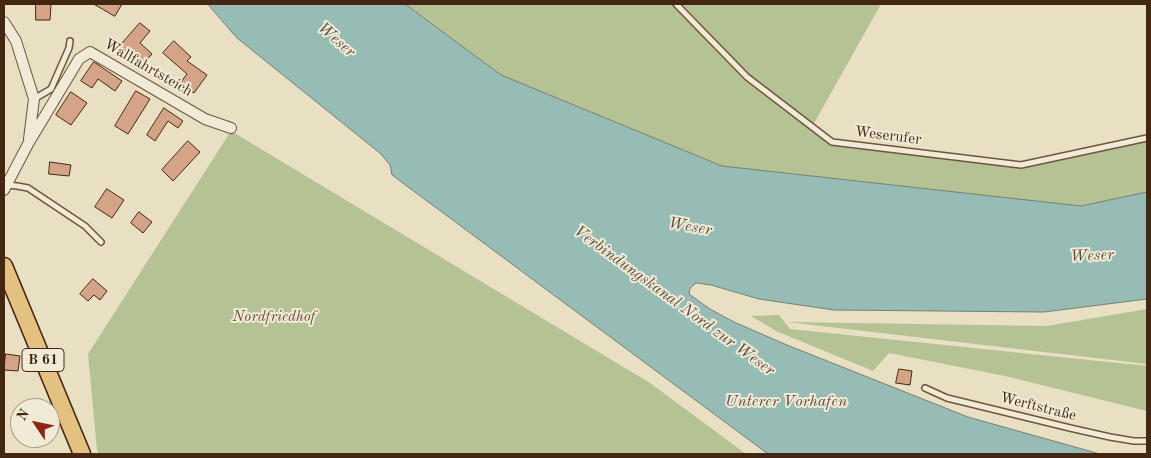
<!DOCTYPE html>
<meta charset="utf-8">
<style>
body{margin:0}
#map{position:relative;width:1151px;height:458px;overflow:hidden;background:#e9dfc2;font-family:"Old Standard TT",serif}
canvas{display:block}
.frame{position:absolute;inset:0;border:5px solid #442712;pointer-events:none}
.north{position:absolute;left:10px;top:398px;width:50px;height:50px;box-sizing:border-box;background:#f1ead7;border:1px solid #ac9c88;border-radius:50%;rotate:304deg;font-size:14px;font-weight:700;line-height:20px;text-align:center;color:#442712}
.north::after{content:'';display:block;margin:auto;width:18px;height:22px;background:#8f2418;clip-path:polygon(50% 0,100% 100%,50% 72%,0 100%)}
</style>
<div id="map">
<canvas width="1151" height="458"></canvas>
<div class="frame"></div>
<div class="north">N</div>
</div>
<script>
const g = document.querySelector('canvas').getContext('2d');
g.lineJoin = 'round';
function fillPath(path, color) { g.fillStyle = color; g.fill(path, 'evenodd'); }
function trace(path, color, width, dash) { g.strokeStyle = color; g.lineWidth = width; g.lineCap = dash ? 'butt' : 'round'; g.setLineDash(dash || []); g.stroke(path); }
function write(font, color, halo, rows, align = 'center') {
  g.font = font + ' "Old Standard TT",serif'; g.lineWidth = 4; g.setLineDash([]); g.textBaseline = 'middle'; g.strokeStyle = halo; g.fillStyle = color; for (const [text, x, y, turn = 0] of rows) {
    g.save(); g.translate(x, y); g.rotate((+turn || 0) * Math.PI / 180); g.textAlign = isNaN(turn) ? turn : align; if (halo) g.strokeText(text, 0, 0); g.fillText(text, 0, 0); g.restore();
  }
}
const green = new Path2D(`
 M405 4H671L745 81 831 145 1022 167 1147 141V192L1081 206 722 166 501 75Z
 M682 4H881L813 125 748 74Z
 M231 131 650 383 746 454H99L97 450 88 354Z
 M1147 309V364L787 322 1047 326Z
 M779 315 790 329 1147 366V411L1005 376 889 353 873 371 776 331 751 316Z`);
const water = new Path2D(`
 M208 4H405L501 75 722 166 1081 206 1147 192V299L1044 312 834 310 759 299 711 285 696 283 690 288 689 294 710 309 734 322 787 345 968 417 1100 454H768L392 175 390 165 381 154 237 38Z`);
const building = new Path2D(`
 M36 4H51L50 20H36Z
 M94 4H122L115 16Z
 M140 23 150 31 140 43 152 54 142 65 120 46Z
 M174 41 191 57 187 61 207 75 194 93 180 83 187 74 163 53Z
 M94 62 122 81 115 91 98 79 92 88 81 81Z
 M136 91 150 99 128 134 115 126Z
 M71 92 87 103 71 125 56 115Z
 M164 108 183 121 178 128 168 121 155 141 147 135Z
 M188 141 200 152 173 181 162 170Z
 M50 162 71 165 69 176 49 174Z
 M107 189 124 200 112 218 95 207Z
 M139 212 152 222 143 233 131 223Z
 M93 279 107 291 100 300 94 295 88 301 80 294Z
 M6 354 20 356 18 371 4 370Z
 M899 369 912 371 910 385 896 383Z`);
const service = new Path2D(`
 M676 4 747 77 832 142 1021 165 1147 138
 M34 99 51 89 69 48 70 41
 M7 185 17 186 28 188 85 226 101 242
 M925 388 947 398 1070 428 1110 437 1134 441H1147`);
const minor = new Path2D(`
 M4 22 16 41 34 99 29 139
 M4 190 28 144 79 59 90 52 205 119 231 128`);
const primary = new Path2D(`
 M4 266 82 454`);
const shields = [
 [43,360,42]
];
const shieldNames = [
 ["B 61",43,360]
];
const streetNames = [
 ["Wallfahrtsteich",148,68,30],
 ["Weserufer",888,136,7],
 ["Werftstraße",1038,407,14]
];
const parkNames = [
 ["Nordfriedhof",274,317]
];
const waterNames = [
 ["Weser",336,40,41],
 ["Weser",690,227,10],
 ["Weser",1092,256,-3],
 ["Verbindungskanal Nord zur Weser",674,301,36],
 ["Unterer Vorhafen",786,402]
];
fillPath(green, '#b5c294');
fillPath(water, '#97bcb5');
trace(water, '#768074', 1);
fillPath(building, '#d5a487');
trace(building, '#442712', 1);
trace(service, '#6d553e', 8);
trace(minor, '#6d553e', 12);
trace(primary, '#442712', 19);
trace(service, '#f1ead7', 5);
trace(minor, '#f1ead7', 10);
trace(primary, '#e4c081', 16);
for (const [x, y, w] of shields) { const box = new Path2D(); box.roundRect(x - w / 2, y - 11.5, w, 23, 4); g.fillStyle = '#f1ead7'; g.fill(box); trace(box, '#442712', 1); }
write('bold 14px', '#442712', null, shieldNames);
write('15px', '#442712', '#f1ead7', streetNames);
write('italic 15px', '#604e32', '#f1ead7', parkNames);
write('italic 16px', '#594c3b', '#f1ead7', waterNames);
</script>
